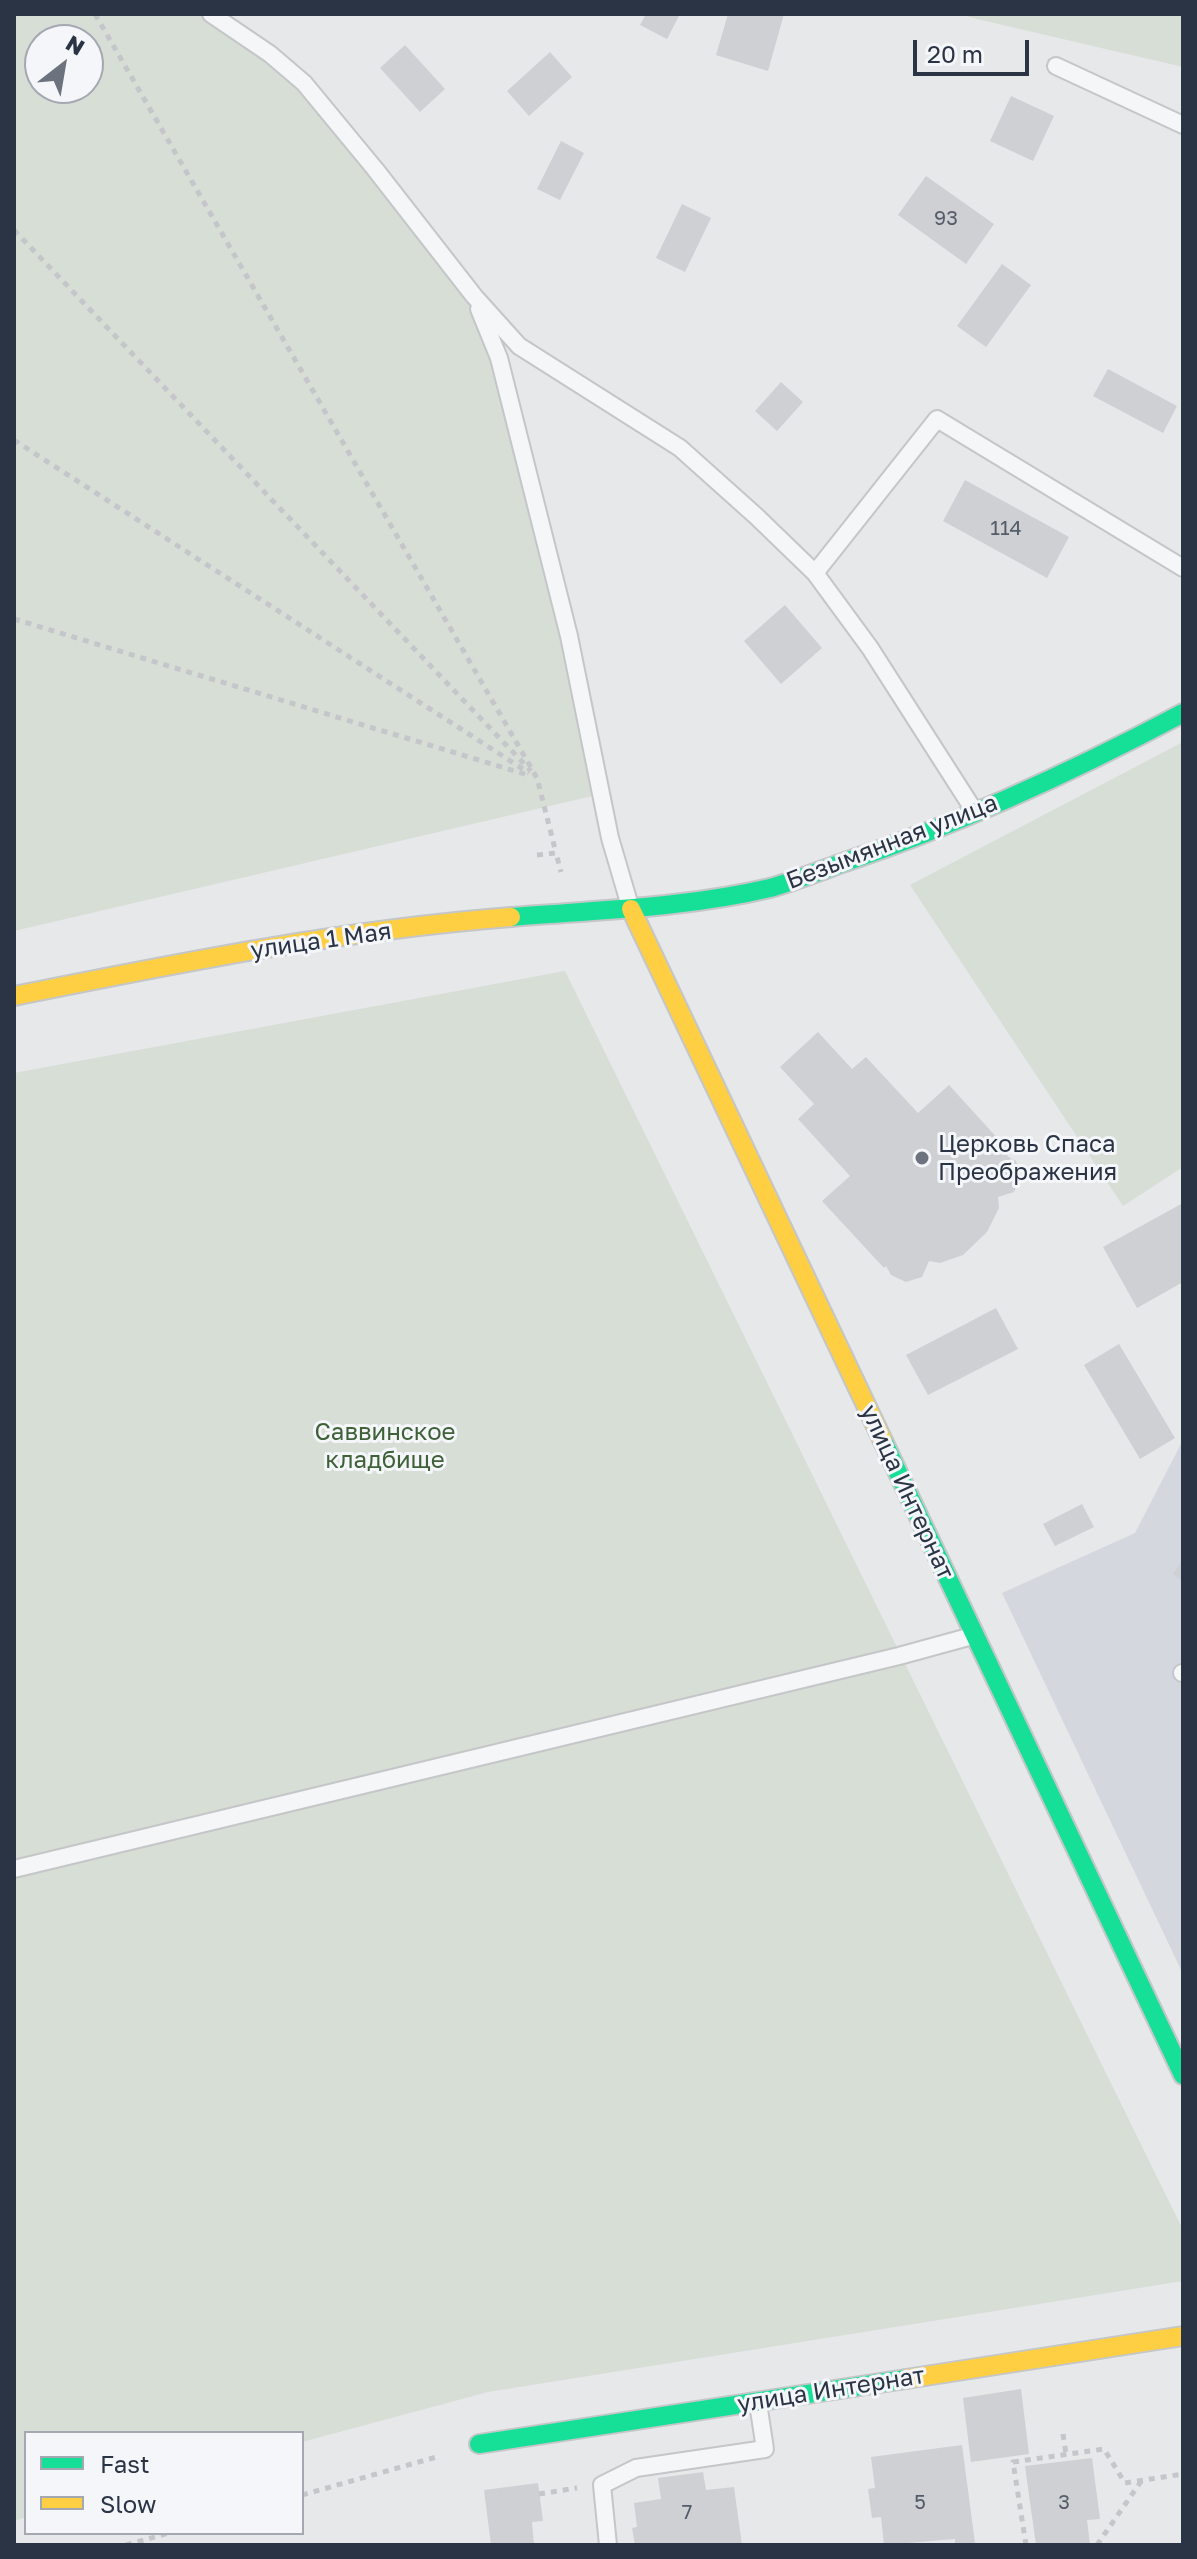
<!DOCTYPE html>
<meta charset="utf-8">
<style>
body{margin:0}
#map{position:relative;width:1197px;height:2559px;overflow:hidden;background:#e6e8ea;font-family:"Golos Text",sans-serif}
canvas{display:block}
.frame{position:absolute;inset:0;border:16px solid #2b3445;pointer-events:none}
.legend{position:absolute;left:24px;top:2431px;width:280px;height:104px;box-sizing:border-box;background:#f4f6f9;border:2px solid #a4a8b1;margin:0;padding:10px 14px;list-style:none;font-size:24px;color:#2b3445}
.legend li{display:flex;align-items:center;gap:16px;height:40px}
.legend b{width:40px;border:2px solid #a4a8b1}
.north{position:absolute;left:24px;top:24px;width:80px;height:80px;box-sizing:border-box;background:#f4f6f9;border:2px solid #a4a8b1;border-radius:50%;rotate:31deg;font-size:22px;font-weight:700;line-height:32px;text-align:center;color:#2b3445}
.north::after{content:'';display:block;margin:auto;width:28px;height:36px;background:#6c737f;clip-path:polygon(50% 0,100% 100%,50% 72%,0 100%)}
.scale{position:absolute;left:913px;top:40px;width:116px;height:36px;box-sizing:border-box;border:4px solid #2b3445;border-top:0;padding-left:10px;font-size:24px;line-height:28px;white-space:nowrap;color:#2b3445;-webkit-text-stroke:6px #f4f6f9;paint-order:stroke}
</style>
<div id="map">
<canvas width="1197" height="2559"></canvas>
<div class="frame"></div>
<ul class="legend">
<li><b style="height:10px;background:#16e098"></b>Fast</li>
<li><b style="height:10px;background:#ffcf43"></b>Slow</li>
</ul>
<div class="north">N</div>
<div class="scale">20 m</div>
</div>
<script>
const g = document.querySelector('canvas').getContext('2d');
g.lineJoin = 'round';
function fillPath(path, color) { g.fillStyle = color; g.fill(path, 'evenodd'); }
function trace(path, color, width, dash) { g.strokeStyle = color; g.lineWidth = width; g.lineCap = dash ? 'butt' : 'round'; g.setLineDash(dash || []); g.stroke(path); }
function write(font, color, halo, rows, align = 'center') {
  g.font = font + ' "Golos Text",sans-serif'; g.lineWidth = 6; g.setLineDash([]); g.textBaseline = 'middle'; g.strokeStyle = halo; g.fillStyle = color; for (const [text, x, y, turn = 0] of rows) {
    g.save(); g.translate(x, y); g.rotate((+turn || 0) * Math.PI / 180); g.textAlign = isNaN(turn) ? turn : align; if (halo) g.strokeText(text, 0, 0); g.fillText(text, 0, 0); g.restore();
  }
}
const built = new Path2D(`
 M1183 1440V1974L1002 1593 1135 1533Z`);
const green = new Path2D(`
 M14 14H211L270 54 474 296 499 358 601 794 14 931ZM40 40H88V88H40Z
 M960 14H1183V67L977 19Z
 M1183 742V1167L1123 1206 910 885Z
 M565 971 1183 2230V2281L488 2392 302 2442V2433H26V2517L14 2521V1073Z`);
const building = new Path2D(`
 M646 14H680L667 39 640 25Z
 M728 14H784L768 71 716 55Z
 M405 45 445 89 420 112 380 68Z
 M550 52 572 77 529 116 507 91Z
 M1011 96 1054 116 1033 161 990 141Z
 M561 141 584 153 560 200 537 189Z
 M926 176 994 224 966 264 898 215Z
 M682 204 711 218 685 272 656 258Z
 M1002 264 1031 285 986 347 957 326Z
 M1108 369 1177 406 1163 433 1093 396Z
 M781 382 803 402 777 431 755 411Z
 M965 480 1069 537 1047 578 943 521Z
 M785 605 822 648 781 684 744 641Z
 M818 1032 852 1069 866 1057 918 1113 949 1085 1010 1152 1007 1156 1016 1161 1021 1176 1014 1192 998 1197 999 1208 987 1232 963 1255 940 1263 929 1261 922 1277 906 1282 891 1275 886 1266 884 1268 822 1201 850 1176 798 1119 814 1104 780 1067Z
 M1183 1203V1282L1137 1308 1103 1247Z
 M996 1308 1018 1349 928 1395 906 1355Z
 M1119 1344 1175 1438 1140 1459 1084 1365Z
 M1082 1504 1094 1527 1055 1546 1043 1524Z
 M1183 1560V1581L1173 1574Z
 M1021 2389 1029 2454 971 2462 963 2398Z
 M962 2445 975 2543 955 2545V2539L884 2545 881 2517 872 2518 868 2489 875 2488 871 2457Z
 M1092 2458 1100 2519 1087 2520 1090 2545H1036L1025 2466Z
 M703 2472 706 2490 734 2487 742 2545H635L632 2528 637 2527 634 2503 661 2499 658 2478Z
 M538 2483 543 2521 532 2522 534 2545H491L484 2490Z`);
const path = new Path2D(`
 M95 14 537 778 556 853
 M14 230 531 771
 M14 440 529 773
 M14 619 528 775
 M537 855 556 853 561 872
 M1063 2434 1066 2454
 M539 2494 577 2488
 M302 2495 440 2456
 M126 2545 169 2533
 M1026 2545 1013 2462 1104 2449 1125 2483 1183 2474
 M1097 2545 1142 2480`);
const lane = new Path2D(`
 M211 14 270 54 304 83 375 169 474 296 519 346 680 448 756 516 815 573 870 648 975 812
 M1056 66 1183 125
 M479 309 499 358 569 636 610 838 630 906
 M815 573 937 419 1183 568
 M1182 1673H1183
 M14 1869 899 1656 972 1636
 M608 2545 602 2485 636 2468 765 2449 758 2403`);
const fast = new Path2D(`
 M511 917C597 910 685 908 770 888 795 881 820 871 845 862 962 823 1074 771 1183 713
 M883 1441 1183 2075
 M479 2444 906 2379`);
const slow = new Path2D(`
 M631 909 883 1441
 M14 996C178 963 343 930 511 917
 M906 2379 1183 2336`);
const markers = [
 [922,1158,8,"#6c737f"]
];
const numberNames = [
 ["93",946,219],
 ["114",1006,529],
 ["5",920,2503],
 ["3",1064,2503],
 ["7",687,2513]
];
const streetNames = [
 ["Безымянная улица",892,842,-21],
 ["улица 1 Мая",321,941,-8],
 ["улица Интернат",907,1492,65],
 ["улица Интернат",831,2390,-9]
];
const poiNames = [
 ["Церковь Спаса",938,1144],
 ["Преображения",938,1172]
];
const parkNames = [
 ["Саввинское",385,1432],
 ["кладбище",385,1460]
];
fillPath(built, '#d4d7dd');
fillPath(green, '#d6ded6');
fillPath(building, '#ced0d3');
trace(lane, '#c4c6c8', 20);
trace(fast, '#c4c6c8', 22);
trace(slow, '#c4c6c8', 22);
trace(path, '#c5c6ca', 5, [6, 6]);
trace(lane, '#f5f6f7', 16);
trace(fast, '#16e098', 18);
trace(slow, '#ffcf43', 18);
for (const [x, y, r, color] of markers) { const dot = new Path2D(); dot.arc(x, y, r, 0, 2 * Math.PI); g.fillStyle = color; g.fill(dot); trace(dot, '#f4f6f9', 3); }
write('20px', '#545c69', null, numberNames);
write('24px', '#2b3445', '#f4f6f9', streetNames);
write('24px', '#2b3445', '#f4f6f9', poiNames, 'left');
write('24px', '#3f6138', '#f4f6f9', parkNames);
</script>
